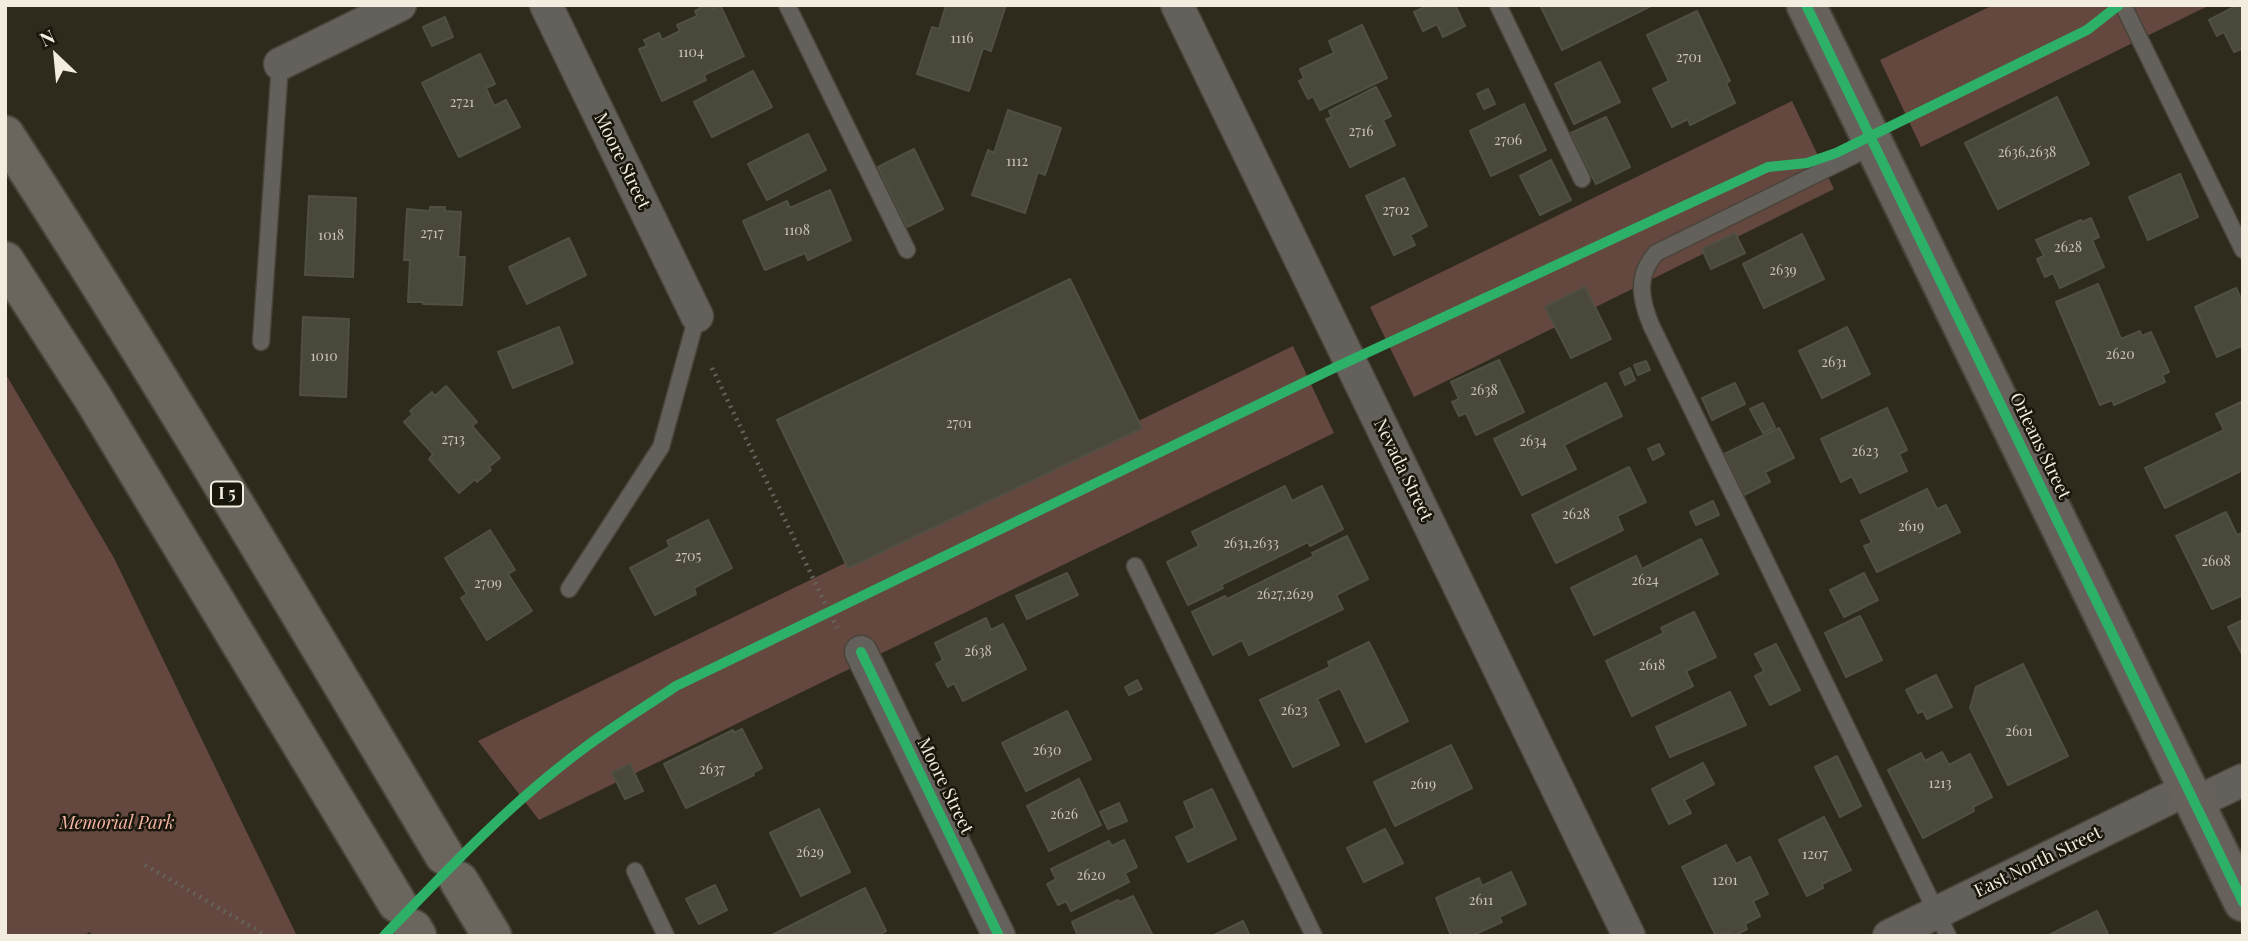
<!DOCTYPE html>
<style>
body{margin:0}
#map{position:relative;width:2248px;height:941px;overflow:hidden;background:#2e2a1c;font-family:"Playfair Display",serif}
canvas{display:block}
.frame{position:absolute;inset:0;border:7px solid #f2eddf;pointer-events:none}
.north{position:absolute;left:21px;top:21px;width:70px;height:70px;-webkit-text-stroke:5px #19160b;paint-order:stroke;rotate:334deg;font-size:19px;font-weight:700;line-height:28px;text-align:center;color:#f2eddf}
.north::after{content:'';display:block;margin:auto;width:24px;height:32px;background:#f2eddf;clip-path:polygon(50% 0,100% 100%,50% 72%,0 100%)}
</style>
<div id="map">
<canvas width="2248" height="941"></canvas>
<div class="frame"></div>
<div class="north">N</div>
</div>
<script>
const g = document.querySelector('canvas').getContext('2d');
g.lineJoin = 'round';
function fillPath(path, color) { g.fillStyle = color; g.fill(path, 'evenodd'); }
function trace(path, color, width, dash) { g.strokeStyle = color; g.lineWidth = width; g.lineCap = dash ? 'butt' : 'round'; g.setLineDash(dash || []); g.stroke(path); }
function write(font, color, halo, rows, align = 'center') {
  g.font = font + ' "Playfair Display",serif'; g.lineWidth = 5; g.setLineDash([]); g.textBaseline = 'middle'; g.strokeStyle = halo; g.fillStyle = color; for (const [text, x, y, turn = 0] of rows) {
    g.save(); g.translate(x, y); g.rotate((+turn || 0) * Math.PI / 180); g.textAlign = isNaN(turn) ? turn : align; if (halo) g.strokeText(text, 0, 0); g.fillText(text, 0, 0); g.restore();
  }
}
const green = new Path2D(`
 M1993 5H2210L1921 147 1880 60Z
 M1792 101 1834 189 1414 397 1370 307Z
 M1293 346 1334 433 539 820 478 741Z
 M5 373 114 558 297 936H92L90 932 82 936H5Z`);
const building = new Path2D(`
 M706 5H710L712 9 720 5 744 56 704 75 706 80 662 101 639 49 647 46 644 40 659 33 662 40 680 31 677 25 697 16 695 11Z
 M946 5H1006L991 51 983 48 969 91 917 74 932 27 939 29Z
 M1429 5H1455L1465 26 1443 37 1437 24 1423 31 1414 12Z
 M1540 5H1653L1562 50Z
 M2238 5H2243V52L2241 49 2234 52 2224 32 2217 36 2209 20Z
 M1697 11 1730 81 1726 83 1735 103 1690 125 1688 119 1672 127 1653 89 1669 81 1647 35Z
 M445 17 453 37 432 46 423 27Z
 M1362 25 1387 78 1320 110 1313 96 1308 99 1299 81 1304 78 1300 69 1334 53 1329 41Z
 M480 54 495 84 486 88 494 106 506 100 520 127 459 157 422 83Z
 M1600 62 1620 102 1574 124 1555 84Z
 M753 71 772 107 712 137 694 102Z
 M1376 87 1391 116 1383 120 1395 145 1350 167 1326 119 1332 117 1329 111Z
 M1488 89 1495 104 1484 109 1477 94Z
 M2057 97 2089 164 1998 209 1965 143Z
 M1524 104 1546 150 1491 176 1470 131Z
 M1008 110 1061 128 1045 175 1038 172 1025 213 972 195 988 150 994 153Z
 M1606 117 1630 167 1596 184 1571 133Z
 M808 134 826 170 767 200 748 164Z
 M914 149 943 209 907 227 878 167Z
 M1551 160 1571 200 1540 215 1520 176Z
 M2180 174 2198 217 2148 240 2129 197Z
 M1404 178 1427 226 1410 235 1415 245 1394 255 1366 196Z
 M830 190 851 240 808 260 805 253 765 270 743 221 787 201 790 208Z
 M309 196 356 198 353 277 305 275Z
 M430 207H445V211L461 212 458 257H465L462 305 423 304 424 302H408L410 260H404L407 209 430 211Z
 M2091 218 2099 237 2092 240 2104 267 2060 288 2053 273 2045 277 2037 259 2044 256 2036 240 2081 220 2082 222Z
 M1735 233 1745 253 1711 269 1702 249Z
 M1802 234 1824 279 1764 308 1743 264Z
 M569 238 586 275 527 304 509 267Z
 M1070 279 1142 428 848 568 777 420Z
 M2098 284 2121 339 2140 331 2142 336 2151 332 2169 372 2162 375 2165 382 2114 405 2112 400 2100 405 2056 302Z
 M1585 287 1611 339 1571 358 1545 307Z
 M2236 288 2243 303V345L2217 357 2195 307Z
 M303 317 349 319 346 397 300 395Z
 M559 327 573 363 513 388 498 352Z
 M1847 327 1870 374 1822 398 1799 351Z
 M1499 360 1524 412 1476 435 1466 413 1459 416 1452 402 1459 399 1451 382Z
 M1646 361 1650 370 1638 375 1634 365Z
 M1630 368 1635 380 1625 385 1620 373Z
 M1606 383 1622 416 1564 445 1576 469 1522 495 1494 439Z
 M1735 383 1745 404 1712 420 1702 398Z
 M446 386 477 422 472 426 500 458 489 467 491 470 477 482 475 479 459 493 429 459 433 454 404 422 413 414 410 411 432 392 435 396Z
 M2243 401V470L2165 508 2145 468 2224 430 2216 414Z
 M1763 403 1775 427 1763 433 1750 409Z
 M1887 408 1907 450 1899 454 1907 471 1860 493 1852 476 1841 482 1821 439Z
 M1779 428 1794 458 1765 472 1770 482 1744 495 1724 454Z
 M1659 444 1664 454 1653 460 1648 449Z
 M1629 467 1646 502 1617 516 1623 530 1556 563 1532 515Z
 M1285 486 1292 501 1322 486 1343 529 1310 546 1308 542 1221 585 1223 588 1188 605 1167 562 1199 546 1192 532Z
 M1927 489 1937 509 1946 505 1960 532 1877 572 1864 546 1872 543 1861 521Z
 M1713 501 1719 515 1696 525 1690 512Z
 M2226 512 2237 535 2243 533V595L2212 609 2176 536Z
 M708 520 732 568 694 588 696 594 655 615 630 568 670 547 667 541Z
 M490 530 515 570 508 574 532 611 487 640 461 598 467 594 445 558Z
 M1347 536 1368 579 1336 595 1343 609 1249 655 1242 640 1213 655 1192 612 1225 596 1227 599 1314 556 1312 553Z
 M1701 539 1718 574 1594 635 1571 588 1636 556 1642 569Z
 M1067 573 1078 595 1027 619 1016 596Z
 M1864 573 1878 600 1844 617 1830 590Z
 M1694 612 1716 657 1686 671 1693 686 1632 716 1606 661 1664 633 1661 628Z
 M1860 616 1882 660 1846 677 1825 633Z
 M986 618 991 630 1003 624 1026 669 963 701 954 683 948 687 936 664 943 660 935 643Z
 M2243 620V656L2228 627Z
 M1369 642 1408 721 1366 742 1340 688 1317 699 1339 745 1293 767 1260 700 1330 667 1328 662Z
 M1776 644 1800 690 1770 705 1755 676 1764 671 1755 654Z
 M2023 664 2068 756 2008 785 1970 708 1976 687Z
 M1936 675 1952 707 1927 719 1923 711 1918 713 1906 690Z
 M1137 680 1142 689 1129 695 1125 687Z
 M1730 692 1746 725 1670 757 1656 727Z
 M1067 711 1091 759 1026 791 1002 743Z
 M742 729 762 768 753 773 754 775 686 808 664 764 733 730 734 733Z
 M1451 745 1472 788 1395 826 1374 782Z
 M1942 752 1949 765 1970 754 1992 797 1973 807 1974 811 1923 838 1888 770 1921 753 1925 761Z
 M1837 756 1861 806 1840 817 1815 767Z
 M1703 763 1714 784 1684 800 1691 813 1669 824 1652 789Z
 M630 764 643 791 625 799 612 773Z
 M1079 779 1101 825 1049 851 1027 806Z
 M1212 789 1236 839 1188 862 1176 837 1195 828 1184 802Z
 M1119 803 1127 821 1108 829 1100 812Z
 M819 809 850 872 801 896 770 833Z
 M1824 817 1851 870 1822 884 1823 888 1807 896 1779 840Z
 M1385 829 1403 863 1364 882 1347 848Z
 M1124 840 1137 867 1125 873 1129 882 1071 911 1066 901 1058 905 1047 884 1056 879 1051 869 1109 841 1112 846Z
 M1726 845 1736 864 1750 857 1768 894 1753 901 1760 916 1745 924 1747 929 1734 936H1731L1729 932 1716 936 1682 867Z
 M1511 872 1526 904 1499 917 1502 922 1471 936H1451L1436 898 1479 878 1482 886Z
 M715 885 727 910 699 924 686 899Z
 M865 888 886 931 876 936H770Z
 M1133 896 1153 936H1078L1072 922 1118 900 1120 902Z
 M2097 911 2109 936H2047Z
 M1243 921 1250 936H1212Z`);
const path = new Path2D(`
 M712 368 837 628
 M145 865 267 936`);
const service = new Path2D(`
 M787 5 907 250
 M1498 5 1582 179
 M2123 5 2243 250
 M1875 145 1656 253C1636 276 1640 298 1651 325L1948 936
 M261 342 280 64
 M1135 566 1314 936
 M569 589 661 447 697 316
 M635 871 666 936`);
const minor = new Path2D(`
 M546 5 697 316
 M1177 5 1629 936
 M280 64 400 5
 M861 652 999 936
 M2195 803 2243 780
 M1889 936 2188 789`);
const secondary = new Path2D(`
 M1806 5 2243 902`);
const motorway = new Path2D(`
 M5 135C158 371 300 614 444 855
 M5 261 93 398 397 903
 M459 881 492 936
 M413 929 417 936`);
const cycleway = new Path2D(`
 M1806 5 2243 902
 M861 652 999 936
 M384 936C447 870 509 804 583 749 612 727 645 707 676 686L1334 368 1768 167 1807 163 1836 153 2087 30 2119 5`);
const numberNames = [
 ["1116",962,39],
 ["1104",691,53],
 ["2701",1689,58],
 ["2721",462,103],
 ["2716",1361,132],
 ["2706",1508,141],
 ["2636,2638",2027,153],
 ["1112",1017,162],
 ["2702",1396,211],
 ["1108",797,231],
 ["2717",432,234],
 ["1018",331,236],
 ["2628",2068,248],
 ["2639",1783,271],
 ["2620",2120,355],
 ["1010",324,357],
 ["2631",1834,363],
 ["2638",1484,391],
 ["2701",959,424],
 ["2713",453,440],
 ["2634",1533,442],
 ["2623",1865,452],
 ["2628",1576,515],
 ["2619",1911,527],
 ["2631,2633",1251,544],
 ["2705",688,557],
 ["2608",2216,562],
 ["2624",1645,581],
 ["2709",488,584],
 ["2627,2629",1285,595],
 ["2638",978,652],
 ["2618",1652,666],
 ["2623",1294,711],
 ["2601",2019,732],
 ["2630",1047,751],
 ["2637",712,770],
 ["1213",1940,784],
 ["2619",1423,785],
 ["2626",1064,815],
 ["2629",810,853],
 ["1207",1815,855],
 ["2620",1091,876],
 ["1201",1725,881],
 ["2611",1481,901]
];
const shields = [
 [227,494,32]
];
const shieldNames = [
 ["I 5",227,494]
];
const streetNames = [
 ["Moore Street",622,161,64],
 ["Orleans Street",2040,446,64],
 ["Nevada Street",1403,470,64],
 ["Moore Street",945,786,64],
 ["East North Street",2038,862,-26]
];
const parkNames = [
 ["Memorial Park",117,823]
];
fillPath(green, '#64483f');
fillPath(building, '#49483b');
trace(building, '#4f4f43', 2);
trace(service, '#484439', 19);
trace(minor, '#484439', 35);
trace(secondary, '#484439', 42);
trace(motorway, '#484439', 42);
trace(path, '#65625d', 4.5, [2, 5]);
trace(service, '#64605c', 16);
trace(minor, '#64605c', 32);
trace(secondary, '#66615b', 38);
trace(motorway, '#6a665d', 38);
trace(cycleway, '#2db169', 10);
write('14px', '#c8c4b6', null, numberNames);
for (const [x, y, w] of shields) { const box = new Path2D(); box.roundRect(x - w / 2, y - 12.5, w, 25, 5); g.fillStyle = '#19160b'; g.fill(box); trace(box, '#f2eddf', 2); }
write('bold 16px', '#f2eddf', null, shieldNames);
write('18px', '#f2eddf', '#19160b', streetNames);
write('italic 18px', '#f4b4a2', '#19160b', parkNames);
</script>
